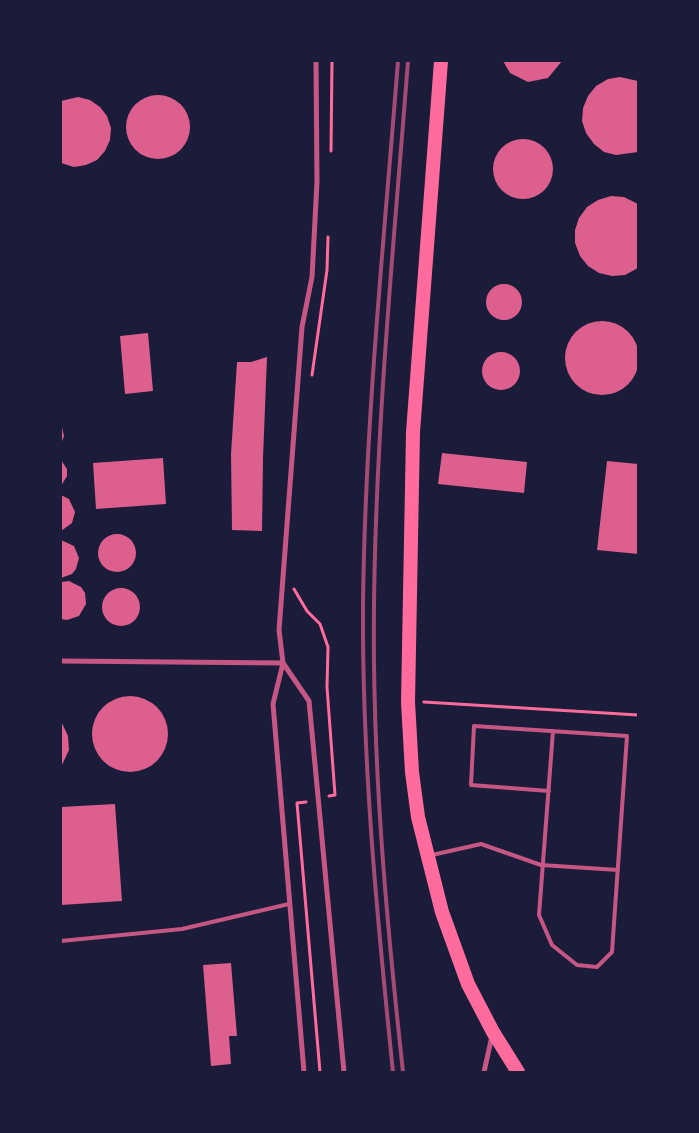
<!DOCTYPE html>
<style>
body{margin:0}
#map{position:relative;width:699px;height:1133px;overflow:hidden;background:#1b1b3a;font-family:Commissioner,sans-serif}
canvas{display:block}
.frame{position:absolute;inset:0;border:62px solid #1b1b3a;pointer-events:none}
</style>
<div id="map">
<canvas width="699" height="1133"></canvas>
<div class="frame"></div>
</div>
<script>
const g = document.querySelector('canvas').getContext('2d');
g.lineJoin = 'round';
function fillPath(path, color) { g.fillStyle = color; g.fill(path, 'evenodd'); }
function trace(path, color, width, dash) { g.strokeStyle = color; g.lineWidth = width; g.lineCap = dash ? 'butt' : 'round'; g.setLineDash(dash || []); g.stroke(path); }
const building = new Path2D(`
 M503 61H562L548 78 528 82 510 73Z
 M620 77 638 81V152L616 155 604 152 594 144 586 133 582 121 583 108 588 96 596 86 608 79Z
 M126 127a32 32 0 1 1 64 0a32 32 0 1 1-64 0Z
 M78 97 90 100 100 107 107 116 111 128 110 140 105 151 97 160 86 165 74 167 61 163V101Z
 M493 169a30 30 0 1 1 60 0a30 30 0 1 1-60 0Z
 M611 196 624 197 638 204V268L625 275 612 276 599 273 588 266 580 256 575 243V230L579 218 587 207 598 200Z
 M486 302a18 18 0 1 1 36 0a18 18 0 1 1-36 0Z
 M565 358a37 37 0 1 1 74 0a37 37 0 1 1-74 0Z
 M148 333 153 391 125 394 120 336Z
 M482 371a19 19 0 1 1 38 0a19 19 0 1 1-38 0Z
 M267 357 263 458 262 531 232 530 231 454 237 362H251Z
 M61 423 64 436 61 444Z
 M442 453 527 462 524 493 438 484Z
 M163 458 166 504 96 509 93 463Z
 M61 460 67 469V476L61 486Z
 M607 461 638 464V554L597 550Z
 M61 495 69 499 75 512 72 523 61 531Z
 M98 553a19 19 0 1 1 38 0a19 19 0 1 1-38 0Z
 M61 540 74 546 79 558 76 569 72 574 61 578Z
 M69 581 81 587 85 593 86 604 79 616 67 620 61 619V582Z
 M102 607a19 19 0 1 1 38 0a19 19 0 1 1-38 0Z
 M92 734a38 38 0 1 1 76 0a38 38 0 1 1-76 0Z
 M61 721 68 736 69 750 61 767Z
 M115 804 122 901 61 905V807Z
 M231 963 237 1036H229L231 1064 211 1066 203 965Z`);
const path = new Path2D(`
 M331 151 332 61
 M312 375 327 270 328 237
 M294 589 307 611 320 624 328 647 327 687 335 795 329 796
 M424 702 638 715
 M306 802 297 803 320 1072`);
const service = new Path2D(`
 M549 791 471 785 474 726 627 736 612 952 597 967 577 965 552 945 539 915 553 731
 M432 855 481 844 541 865 618 870
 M61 941 182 929 289 904`);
const minor = new Path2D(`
 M316 61 317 182 312 277 302 327 279 630 283 663 309 701 344 1072
 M61 661 283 663
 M283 663 273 704 304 1072
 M484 1072 492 1036`);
const trunk = new Path2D(`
 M441 61 413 432 408 702 412 772 418 817 442 912 468 984 493 1032 518 1072`);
const rail = new Path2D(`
 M393 1072C377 917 362 761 363 605 365 423 384 242 398 61
 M403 1072C386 917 372 761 374 605 376 423 394 242 408 61`);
fillPath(building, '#dd5f8e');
trace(path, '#ff6b9d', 3);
trace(service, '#c65784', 4);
trace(minor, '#c65784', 5);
trace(trunk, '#ff6b9d', 14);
trace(rail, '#a44b75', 4);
</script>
